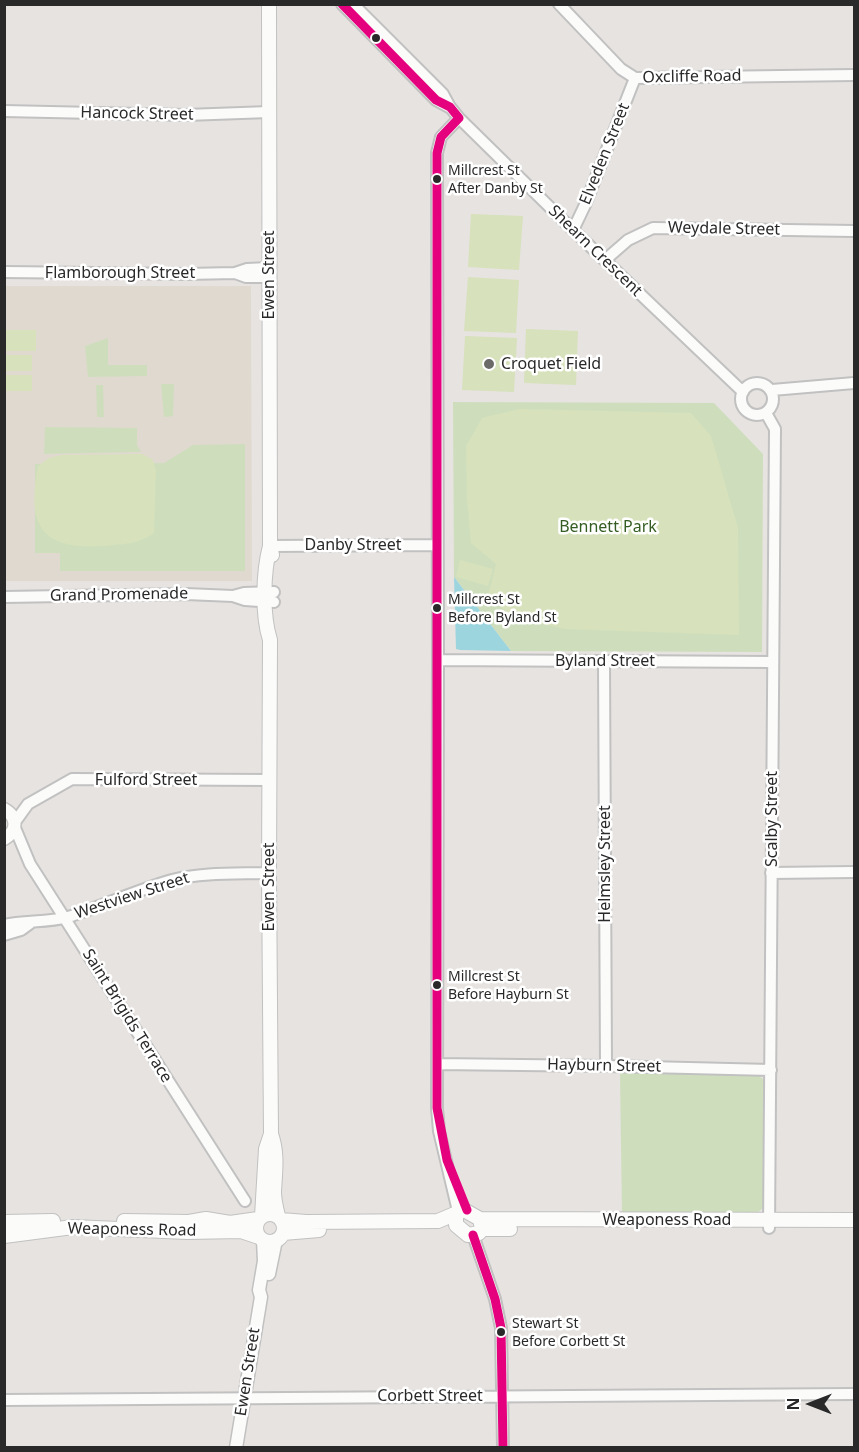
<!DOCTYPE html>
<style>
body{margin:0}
#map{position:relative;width:859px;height:1452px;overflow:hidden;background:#e7e3e0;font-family:"Noto Sans",sans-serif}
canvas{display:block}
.frame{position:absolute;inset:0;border:6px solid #292929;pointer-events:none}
.north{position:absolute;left:781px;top:1374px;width:60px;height:60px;-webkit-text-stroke:4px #fff;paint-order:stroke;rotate:270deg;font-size:16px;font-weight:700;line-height:24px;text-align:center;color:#292929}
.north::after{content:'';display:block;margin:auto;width:21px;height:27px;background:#292929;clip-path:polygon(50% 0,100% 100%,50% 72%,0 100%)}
</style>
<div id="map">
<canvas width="859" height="1452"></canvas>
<div class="frame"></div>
<div class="north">N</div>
</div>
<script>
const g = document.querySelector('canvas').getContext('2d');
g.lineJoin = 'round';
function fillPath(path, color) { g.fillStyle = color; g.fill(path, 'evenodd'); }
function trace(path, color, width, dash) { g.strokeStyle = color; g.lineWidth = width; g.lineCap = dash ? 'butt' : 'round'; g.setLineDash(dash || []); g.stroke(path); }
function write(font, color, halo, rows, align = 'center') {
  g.font = font + ' "Noto Sans",sans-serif'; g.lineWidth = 5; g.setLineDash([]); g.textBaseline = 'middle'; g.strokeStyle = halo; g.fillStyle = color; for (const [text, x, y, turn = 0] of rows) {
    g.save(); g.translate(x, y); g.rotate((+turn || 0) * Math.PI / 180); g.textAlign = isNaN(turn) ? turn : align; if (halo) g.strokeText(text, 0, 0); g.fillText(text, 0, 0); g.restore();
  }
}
const education = new Path2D(`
 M4 286H251L252 581H5Z`);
const green = new Path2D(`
 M108 338V365H147V376L88 377 85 346Z
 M161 384H174L173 416 164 417Z
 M96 385H103L104 417H97Z
 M453 402 714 403 763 454 762 652 511 651 454 577Z
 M45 427 137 428V445L141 452 44 454Z
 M245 444V571H60V553H35V464L164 463 193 445Z
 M750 1070 766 1081 767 1204 753 1217H622L620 1073Z`);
const pitch = new Path2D(`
 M471 214 523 216 519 270 468 267Z
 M468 277 519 280 516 333 464 331Z
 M526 329 578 331 576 385 524 383Z
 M4 330H36V351H5Z
 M465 336 517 338 514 392 462 390Z
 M5 355H32V371H5Z
 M5 375H32V391H5Z
 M519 409 691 413 711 436 738 528 739 635 566 629 513 618 488 596 496 564 471 543 467 500 466 446 482 418Z
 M142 454 153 460 156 471 154 533C137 545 122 544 102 546 39 550 27 523 38 466L49 458 62 455Z
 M460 560 493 569 488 586 456 577Z`);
const water = new Path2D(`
 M454 577 511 651 460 650 456 649Z`);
const minor = new Path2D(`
 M342 4 436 100 449 107
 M353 4 443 94 450 107 459 118 573 230 743 392
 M559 4 621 69 635 78 854 75
 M4 111 186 115 269 112
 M573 230 585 205 635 78
 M605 260 628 240 653 228 854 231
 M4 272 186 274 235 273 247 269 269 268
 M235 273 246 277H269
 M741 399a16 16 0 1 1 32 0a16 16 0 1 1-32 0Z
 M772 390 854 383
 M766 413 775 429 769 1228
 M270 546 437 545
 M233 596 245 600 274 602
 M4 597 186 594 233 596 244 593 274 592
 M438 660 772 662
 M604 661 606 1066
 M15 822 28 804 72 779 270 780
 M15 828 30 864 245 1201
 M771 873 854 872
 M4 925C25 920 47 923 68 917 103 906 137 890 172 880 203 872 237 874 269 873
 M4 935 21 930 32 922
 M437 1064 606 1066 771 1070
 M458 1211 439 1131 437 1108C437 959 438 810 438 662 439 492 436 323 437 153L441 137 459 118
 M473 1235 495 1299 501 1328 503 1448
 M4 1400 854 1394`);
const tertiary = new Path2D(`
 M4 809C18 817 18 831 4 839
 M269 1274 276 1240
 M236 1448 261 1297 259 1290 264 1261 263 1240`);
const secondary = new Path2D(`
 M269 4 270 546 272 555
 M270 546C263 572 262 615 270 640L269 873 271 1134C278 1154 275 1171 274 1192 274 1200 276 1208 278 1216
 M256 1228a14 14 0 1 1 28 0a14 14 0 1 1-28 0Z
 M262 1216 266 1149 271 1134
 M480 1219 854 1220
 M281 1220 306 1222 438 1221 464 1210 480 1219 482 1229 479 1233 468 1235 456 1225V1215
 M124 1221 189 1222 206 1219 230 1223 258 1219
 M4 1222 53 1221
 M482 1229H510
 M283 1233 319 1230
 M4 1236 73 1227 187 1232 241 1231 259 1237`);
const bus1 = new Path2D(`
 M342 4 436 100 450 107 459 118
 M459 118 441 137 437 153V1108L447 1160 467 1210
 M473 1235 495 1299 501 1328 503 1448`);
const markers = [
 [376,38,5,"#292929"],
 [437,179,5,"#292929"],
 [489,364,6,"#6c6a69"],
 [437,608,5,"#292929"],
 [437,985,5,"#292929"],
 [501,1332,5,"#292929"]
];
const busNames = [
 ["Millcrest St",448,171],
 ["After Danby St",448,189],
 ["Millcrest St",448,600],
 ["Before Byland St",448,618],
 ["Millcrest St",448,977],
 ["Before Hayburn St",448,995],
 ["Stewart St",512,1324],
 ["Before Corbett St",512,1342]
];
const streetNames = [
 ["Oxcliffe Road",692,77,-1],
 ["Hancock Street",137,114,1],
 ["Elveden Street",605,154,-68],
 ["Weydale Street",724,229,1],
 ["Shearn Crescent",595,251,44],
 ["Flamborough Street",120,273],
 ["Ewen Street",269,275,-90],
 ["Danby Street",353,545],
 ["Grand Promenade",119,595,-1],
 ["Byland Street",605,661],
 ["Fulford Street",146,780],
 ["Scalby Street",772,819,-90],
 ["Helmsley Street",605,864,-90],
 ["Ewen Street",269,887,-90],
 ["Westview Street",132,896,-18],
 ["Saint Brigids Terrace",127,1016,58],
 ["Hayburn Street",604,1066,1],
 ["Weaponess Road",667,1220],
 ["Weaponess Road",132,1230,1],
 ["Ewen Street",248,1372,-81],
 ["Corbett Street",430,1396]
];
const poiNames = [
 ["Croquet Field",501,364]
];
const parkNames = [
 ["Bennett Park",608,527]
];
fillPath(education, '#e0d9cf');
fillPath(green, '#cedebd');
fillPath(pitch, '#d7e1bb');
fillPath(water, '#9dd5df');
trace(minor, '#c1c1c1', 14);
trace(tertiary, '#c1c1c1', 15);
trace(secondary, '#c1c1c1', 16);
trace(minor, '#fbfbfa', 10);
trace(tertiary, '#fbfbfa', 12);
trace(secondary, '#fbfbfa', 14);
trace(bus1, '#e5007d', 9);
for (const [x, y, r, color] of markers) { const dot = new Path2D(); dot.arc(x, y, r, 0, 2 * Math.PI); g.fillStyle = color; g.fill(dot); trace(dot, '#fff', 2); }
write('14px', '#292929', '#fff', busNames, 'left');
write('16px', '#292929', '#fff', streetNames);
write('16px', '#292929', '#fff', poiNames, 'left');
write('16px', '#355d23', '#fff', parkNames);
</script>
